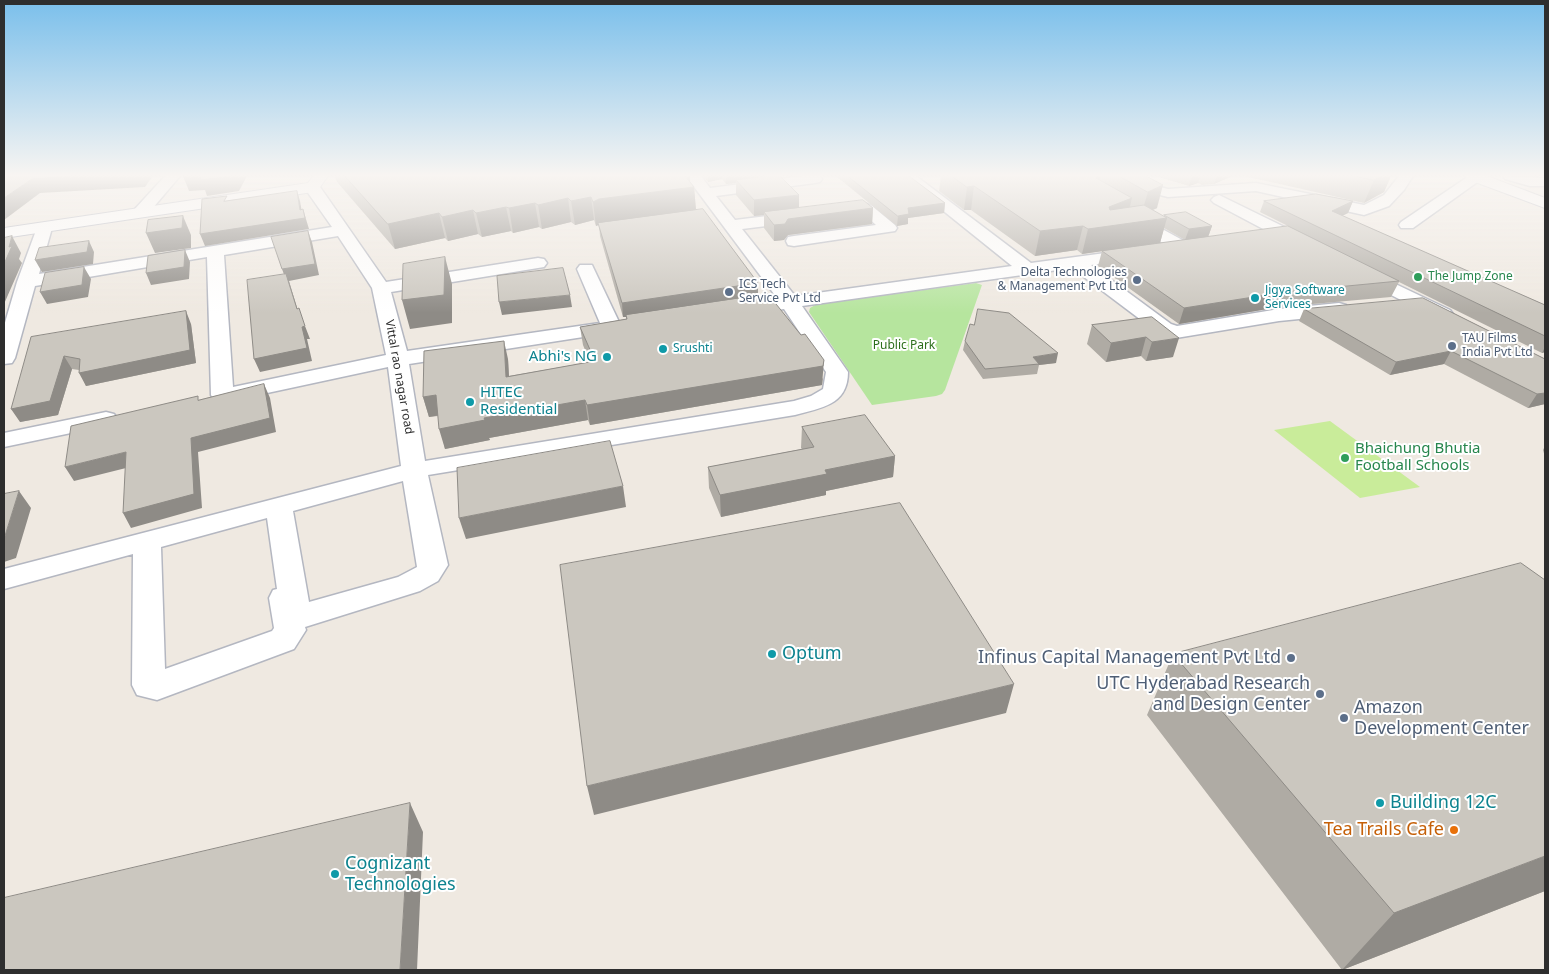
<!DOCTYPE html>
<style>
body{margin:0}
#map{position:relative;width:1549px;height:974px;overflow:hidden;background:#efe9e1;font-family:"Noto Sans",sans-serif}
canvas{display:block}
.frame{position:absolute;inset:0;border:5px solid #2e2e2e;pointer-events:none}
</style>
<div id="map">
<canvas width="1549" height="974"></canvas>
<div class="frame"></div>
</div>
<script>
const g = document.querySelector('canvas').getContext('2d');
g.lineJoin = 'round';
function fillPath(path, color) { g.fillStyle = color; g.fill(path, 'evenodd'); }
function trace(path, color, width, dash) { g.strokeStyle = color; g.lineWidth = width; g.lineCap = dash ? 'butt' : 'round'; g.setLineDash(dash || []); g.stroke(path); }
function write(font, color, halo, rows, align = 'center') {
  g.font = font + ' "Noto Sans",sans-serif'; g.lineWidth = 4; g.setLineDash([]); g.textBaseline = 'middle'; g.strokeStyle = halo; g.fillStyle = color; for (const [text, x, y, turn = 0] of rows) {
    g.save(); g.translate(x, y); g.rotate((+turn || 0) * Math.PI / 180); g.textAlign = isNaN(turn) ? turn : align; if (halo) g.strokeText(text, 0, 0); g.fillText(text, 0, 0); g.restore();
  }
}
const green = new Path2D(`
 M976 283 982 285 945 390 942 394 936 396 872 405 809 312 810 308 817 304Z`);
const pitch = new Path2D(`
 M1330 421 1420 487 1360 498 1274 430Z`);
const street = new Path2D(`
 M165 176H180L146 216H134L132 213 134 210Z
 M686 176H701L710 188 803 176H820L822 179 820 182 815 183 716 196 735 220 799 212 805 214 807 217 805 220 799 222 742 229 795 296 1012 266 900 176H916L1031 263 1135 249 1141 250 1144 254 1141 258 1091 265 1171 324 1177 326 1279 309 1339 303 1346 305 1349 309 1346 313 1339 315 1279 321 1176 338 1157 332 1072 268 802 306 848 372C848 405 821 408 795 415L428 475 448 565 438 581 420 591 305 627 306 630 294 649 157 700 137 695 132 685 133 554 4 589V569L401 466 388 367 230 401 214 400 211 395 207 257 35 286 15 358 12 363 4 364V326L17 282 38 225H50L52 228 39 274 332 227 306 190 308 184H318L386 282 538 258 544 259 547 263 544 267 538 268 391 292 407 351 600 323 577 269 580 265H592L619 322 625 327 622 331 409 364 425 461 794 401 811 396 823 389 826 372 784 309 740 315 733 313 730 309 733 305 777 298ZM338 236 372 288 386 355 233 387 224 255ZM403 481 417 567 398 577 309 602 293 511ZM267 518 277 589 273 590 269 598 274 628 272 631 165 669 161 547Z
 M1093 176H1118L1168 189 1256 183 1364 205 1384 195 1399 176H1413L1404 190 1389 206 1364 215 1256 191 1168 197 1095 179Z
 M1469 176 1483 178 1413 228H1401L1399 225 1401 222Z
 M1503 176 1545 178V186H1530L1505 179Z
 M1219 195 1313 241 1315 245 1313 249H1301L1214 203 1211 200 1214 197Z
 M867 204 872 206 895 225 897 228 895 231 794 246 788 245 786 241 788 237 794 236 876 225 864 214 838 217 830 212 838 207Z
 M1131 212 1186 242 1188 246 1186 250H1174L1125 220 1123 217 1125 214Z
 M1364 269 1450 310 1453 314 1450 318H1436L1358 278 1355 274 1358 270Z
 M106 412 114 414 118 419 114 424 4 447V433Z`);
const secondary = new Path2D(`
 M313 176H328L318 190 313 192 4 238V228L308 183Z
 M1465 176H1487L1545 198V208L1467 179Z`);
const wall = new Path2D(`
 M335 176H690V182L694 187 696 210 758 295 823 379 822 385 590 425 588 420 489 438 490 440 445 449 438 416 429 417 423 397 508 359 509 376 590 362 583 345 580 327 626 319V317H623L600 236 599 225 596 226 594 220 575 225 571 222 542 229 539 227 513 233 511 231 482 237 478 234 448 241 445 238 395 249 337 182Z
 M703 176H780L799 208H873L872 224 788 235 784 240 774 241 764 228V215L754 216 736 195V183L726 184 722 179 708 182Z
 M836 176H909L945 203 944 213 908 218V224L897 226Z
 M941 176H1146L1157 208 1153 210 1164 217V215L1212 226 1208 237 1288 226 1260 212 1264 201H1353L1348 213 1342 216 1545 305V352L1542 353 1399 282 1391 297 1279 307 1179 324 1098 266 1102 251 1082 254 1077 250 1035 256 971 210H964L939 191ZM1164 228 1185 240 1107 250 1160 243Z
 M1155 176H1232L1214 184 1202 185 1198 183 1189 186Z
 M1244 176H1391L1384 192 1364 203Z
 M1304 309 1545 359V404L1528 408 1444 364 1390 375 1299 321Z
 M1152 317 1173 357 1146 361 1141 356 1106 362 1087 344 1092 325Z
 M191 324 196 363 86 386 79 370 72 369 58 415 20 422 31 337Z
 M965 341 1056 363 1039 365 1037 374 983 379 963 350Z
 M802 427 895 456 893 477 826 491V495L721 517 709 488 708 467 802 449 801 448Z
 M1545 446V457L1543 450Z
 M1173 654 1545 891 1342 970 1147 715Z`);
const shadedWall = new Path2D(`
 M68 176H153L145 187 40 193 4 220V198L32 179Z
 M183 176H247L239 191 207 196 205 190 189 191Z
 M675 176H690V185Z
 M708 176H722V179L708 182Z
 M726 176H768L736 180V183L726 184Z
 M1093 176H1101L1098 190Z
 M1192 176H1200L1198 183 1189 186Z
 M1217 176H1232L1214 184Z
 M1381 176H1391L1384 192 1364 203 1374 180Z
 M1163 185 1157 208 1141 215 1148 192Z
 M974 186 971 210H964L967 187Z
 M694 187 696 210 602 223 596 226 593 202 599 199Z
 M297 191 300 201 303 218V209L309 229 205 246 200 234 300 210Z
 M799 195V210L764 212V215L754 216V200Z
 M591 197 594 220 575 225 571 201Z
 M568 198 571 222 542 229 538 205Z
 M1132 198 1126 222 1167 218 1160 243 1082 254 1088 229 1109 207Z
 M1353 201 1348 213 1327 223 1332 211Z
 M535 203 539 227 513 233 509 208Z
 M945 203 944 213 908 218V224L897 226 898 216 908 208Z
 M506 207 511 231 482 237 476 213Z
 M873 208 872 224 788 235 784 240 774 241V225L788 219Z
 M473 210 478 234 448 241 442 217Z
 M439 213 445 238 395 249 388 224Z
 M183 216 191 235V248L155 253 146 233Z
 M1083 226 1077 250 1035 256 1040 231Z
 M1212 226 1208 237 1185 240 1189 229Z
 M308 231 312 242 319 275 289 281 301 321 282 269Z
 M12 236 21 253 19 259 22 263 4 304V264Z
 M89 241 94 252 93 264 42 272 35 260Z
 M185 250 190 262 189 279 151 285 146 273Z
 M445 257 452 284V323L410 329 402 300Z
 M84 267 91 279 88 297 47 304 40 292Z
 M758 283V298L626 315V317H623L622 303Z
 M1285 292 1279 307 1179 324 1184 308Z
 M570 295 572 307 502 315 499 302Z
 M186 311 191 324 196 363 86 386 79 373Z
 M305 326 310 339H307L312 361 260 372 254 359 302 327Z
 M1146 337 1141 356 1106 362 1111 343Z
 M1179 338 1173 357 1146 361 1152 342Z
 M504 341 508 359 510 396 506 377Z
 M1545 347V352L1542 353Z
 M1451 351 1444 364 1390 375 1396 362Z
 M1058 353 1056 363 1039 365 1033 357Z
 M64 356 72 369 58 415 20 422 11 409Z
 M824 360 822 385 590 425 587 405Z
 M264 384 270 398 276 432 198 452 202 508 131 528 123 513 191 438Z
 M1545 393V404L1528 408 1537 394Z
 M436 395 441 415 429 417 423 397Z
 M585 400 588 420 489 438 490 440 445 449 439 429 484 418Z
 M126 452 134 466 74 481 65 467Z
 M895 456 893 477 826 491V495L721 517 720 495 825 470Z
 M623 486 626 507 466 539 459 518Z
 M19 491 31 508 16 558 4 562V539Z
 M1014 684 1006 713 594 815 587 786Z
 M410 803 423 832 417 970H400Z
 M1545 856V891L1342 970 1394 913Z`);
const building = new Path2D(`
 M4 176H68L32 179 4 198Z
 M201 176H231L201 180Z
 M345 176H685L694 187 599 199 593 202 591 197 571 201 568 198 538 205 535 203 509 208 506 207 476 213 473 210 442 217 439 213 388 224Z
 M767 176H780L799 195 754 200 736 180Z
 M848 176H909L945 203 908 208 909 214 898 216Z
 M952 176H1096V178L1132 198 1109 207 1110 210 1144 205 1167 218 1088 229 1083 226 1040 231 974 186 967 187Z
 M1119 176H1146L1163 185 1148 192Z
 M1355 176H1381L1374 180Z
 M297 191 300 210 303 209 305 218 200 234 202 199 227 196 224 201Z
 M1316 194 1353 201 1332 211 1545 305V336L1264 201Z
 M863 200 873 208 788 219 785 224 774 225 764 212Z
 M703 209 758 283 622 303 598 223Z
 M1186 212 1212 226 1189 229 1164 215Z
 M183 216 182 228 146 233 148 220Z
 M1288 226 1399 281 1285 292 1184 308 1102 251Z
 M308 231 315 264 282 269 271 237Z
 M12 236 9 247 12 246 4 264V238Z
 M89 241 87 252 35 260 39 248Z
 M185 250 184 267 146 273 148 256Z
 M445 257 444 295 402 300 403 264Z
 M84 267 82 285 40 292 45 273Z
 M563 268 570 295 499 302 497 276Z
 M286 274 297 309 299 308 305 326 302 327 307 348 254 359 247 280Z
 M768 294 801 335 805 334 824 360 823 366 587 405 585 400 484 418 485 420 439 429 436 395 423 397 424 351 504 341 506 377 595 361 580 327 627 319 626 315Z
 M1423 298 1545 359V393L1537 394 1451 351 1396 362 1304 309Z
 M978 309 1009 313 1058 353 1033 357 1039 364 985 369 965 341 970 324 974 325Z
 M186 311 190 350 79 373 80 359 64 356 50 401 11 409 31 337Z
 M1152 317 1179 338 1152 342 1146 337 1111 343 1092 325Z
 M264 384 270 418 191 438 194 494 123 513 126 452 65 467 71 426 198 396V400Z
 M865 415 895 456 825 470 827 474 720 495 708 467 814 447 802 427Z
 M610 441 623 486 459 518 457 468Z
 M19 491 4 539V494Z
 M900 503 1014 684 587 786 560 565Z
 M1521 563 1545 580V856L1394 913 1173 654Z
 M410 803 400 970H4V898Z`);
const markers = [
 [1418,277,5,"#2e9e5b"],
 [1137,280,5,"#5c6f8a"],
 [729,292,5,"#5c6f8a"],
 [1255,298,5,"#0f9aa8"],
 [1452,346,5,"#5c6f8a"],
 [663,349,5,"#0f9aa8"],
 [607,357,5,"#0f9aa8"],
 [470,402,5,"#0f9aa8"],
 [1345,458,5,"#2e9e5b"],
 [772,654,5,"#0f9aa8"],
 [1291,658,5,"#5c6f8a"],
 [1320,694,5,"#5c6f8a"],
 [1344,718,5,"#5c6f8a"],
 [1380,803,5,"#0f9aa8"],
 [1454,830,5,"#e8710a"],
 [335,874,5,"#0f9aa8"]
];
const farServicenames = [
 ["Delta Technologies",1127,273,"right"],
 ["& Management Pvt Ltd",1127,287,"right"],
 ["ICS Tech",739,285],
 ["Service Pvt Ltd",739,299],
 ["TAU Films",1462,339],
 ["India Pvt Ltd",1462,353]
];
const farLeisurenames = [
 ["The Jump Zone",1428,277]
];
const farCulturenames = [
 ["Jigya Software",1265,291],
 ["Services",1265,305],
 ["Srushti",673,349]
];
const farParknames = [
 ["Public Park",904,346]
];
const farStreetnames = [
 ["Vittal rao nagar road",399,377,80]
];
const cultureNames = [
 ["Abhi's NG",597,357],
 ["HITEC",480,393,"left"],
 ["Residential",480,410,"left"]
];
const leisureNames = [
 ["Bhaichung Bhutia",1355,449],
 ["Football Schools",1355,466]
];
const nearCulturenames = [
 ["Optum",782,654],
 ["Building 12C",1390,803],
 ["Cognizant",345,864],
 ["Technologies",345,885]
];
const nearServicenames = [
 ["Infinus Capital Management Pvt Ltd",1281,658],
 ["UTC Hyderabad Research",1310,684],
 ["and Design Center",1310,705],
 ["Amazon",1354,708,"left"],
 ["Development Center",1354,729,"left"]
];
const nearFoodnames = [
 ["Tea Trails Cafe",1444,830]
];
fillPath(green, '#b6e59e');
fillPath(pitch, '#c9ec9a');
trace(street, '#b4b7c1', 3);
trace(secondary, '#b4b7c1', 2);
fillPath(street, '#fff');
fillPath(secondary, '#fff');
fillPath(wall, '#afaba4');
fillPath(shadedWall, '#8e8b86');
fillPath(building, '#cbc7bf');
trace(building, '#8e8b86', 1);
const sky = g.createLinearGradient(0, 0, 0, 313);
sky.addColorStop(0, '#7abfeb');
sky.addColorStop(0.56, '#f8f5f2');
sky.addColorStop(1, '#f8f5f200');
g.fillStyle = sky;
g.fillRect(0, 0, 1549, 313);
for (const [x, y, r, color] of markers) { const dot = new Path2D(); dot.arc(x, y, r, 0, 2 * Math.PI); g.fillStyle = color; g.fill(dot); trace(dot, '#fff', 2); }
write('12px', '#4e5e75', '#fff', farServicenames, 'left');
write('12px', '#27864d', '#fff', farLeisurenames, 'left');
write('12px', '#0d838f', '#fff', farCulturenames, 'left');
write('12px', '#2c6e1b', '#fff', farParknames);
write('12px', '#2e2e2e', '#fff', farStreetnames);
write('15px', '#0d838f', '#fff', cultureNames, 'right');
write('15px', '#27864d', '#fff', leisureNames, 'left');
write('18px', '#0d838f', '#fff', nearCulturenames, 'left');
write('18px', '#4e5e75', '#fff', nearServicenames, 'right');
write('18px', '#c56008', '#fff', nearFoodnames, 'right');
</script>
